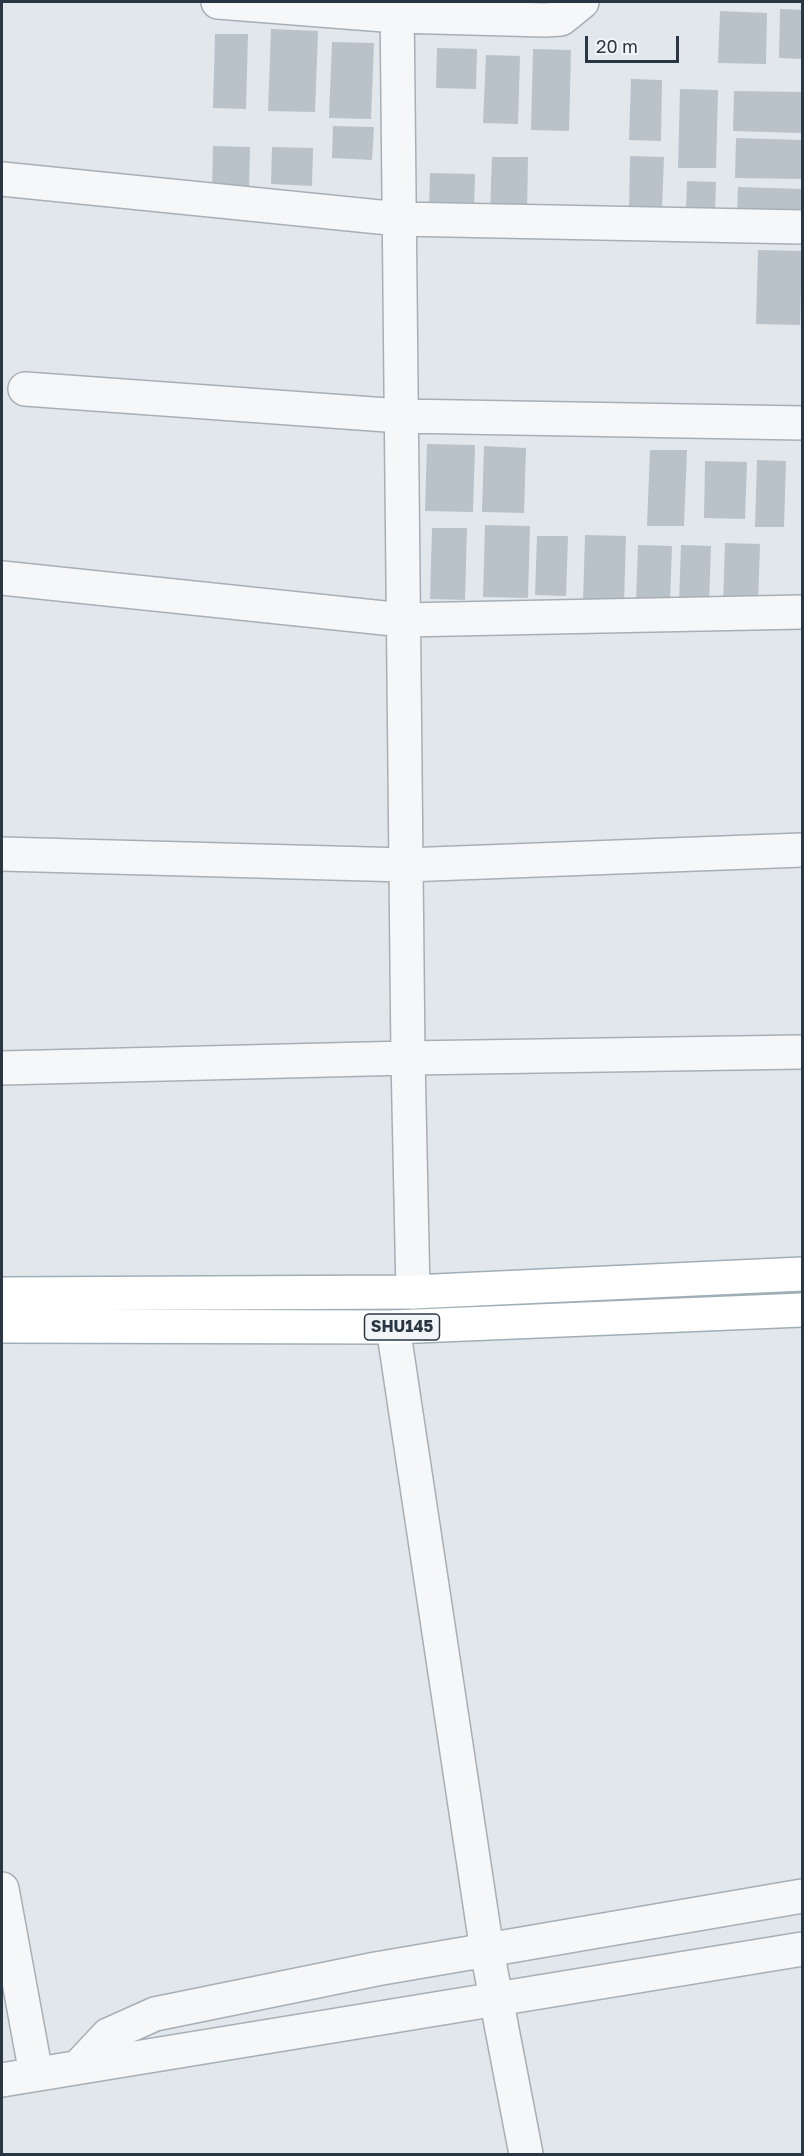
<!DOCTYPE html>
<style>
body{margin:0}
#map{position:relative;width:804px;height:2156px;overflow:hidden;background:#e2e7eb;font-family:"Golos Text",sans-serif}
canvas{display:block}
.frame{position:absolute;inset:0;border:3px solid #293744;pointer-events:none}
.scale{position:absolute;left:585px;top:36px;width:94px;height:27px;box-sizing:border-box;border:3px solid #293744;border-top:0;padding-left:8px;font-size:18px;line-height:21px;white-space:nowrap;color:#293744;-webkit-text-stroke:4px #f2f5f8;paint-order:stroke}
</style>
<div id="map">
<canvas width="804" height="2156"></canvas>
<div class="frame"></div>
<div class="scale">20 m</div>
</div>
<script>
const g = document.querySelector('canvas').getContext('2d');
g.lineJoin = 'round';
function fillPath(path, color) { g.fillStyle = color; g.fill(path, 'evenodd'); }
function trace(path, color, width, dash) { g.strokeStyle = color; g.lineWidth = width; g.lineCap = dash ? 'butt' : 'round'; g.setLineDash(dash || []); g.stroke(path); }
function write(font, color, halo, rows, align = 'center') {
  g.font = font + ' "Golos Text",sans-serif'; g.lineWidth = 4.5; g.setLineDash([]); g.textBaseline = 'middle'; g.strokeStyle = halo; g.fillStyle = color; for (const [text, x, y, turn = 0] of rows) {
    g.save(); g.translate(x, y); g.rotate((+turn || 0) * Math.PI / 180); g.textAlign = isNaN(turn) ? turn : align; if (halo) g.strokeText(text, 0, 0); g.fillText(text, 0, 0); g.restore();
  }
}
const building = new Path2D(`
 M780 9 802 10V59L779 58Z
 M720 11 767 13 766 64 718 63Z
 M271 29 318 31 315 112 268 111Z
 M215 34H248L246 109 213 108Z
 M332 42 374 43 371 119 329 118Z
 M437 48 477 49 476 89 436 88Z
 M533 49 571 50 569 131 531 130Z
 M486 55 520 56 518 124 483 123Z
 M631 79 662 80 661 141 629 140Z
 M680 89 718 90 716 168H678Z
 M734 91 802 92V133L733 131Z
 M333 126 374 127 372 160 332 158Z
 M736 138 802 140V179L735 178Z
 M213 146 250 147 249 192 212 191Z
 M272 147 313 148 312 186 271 184Z
 M630 156 664 157 662 209 629 208Z
 M492 157H528L527 212 490 211Z
 M430 173 475 174 474 208 429 207Z
 M687 181 716 182 715 211 686 210Z
 M738 187 802 189V219L737 218Z
 M758 250 802 251 800 325 756 324Z
 M427 444 475 445 473 512 425 511Z
 M484 446 526 448 524 513 482 512Z
 M650 450H687L684 526H647Z
 M757 460 786 461 784 527H755Z
 M705 461 747 462 745 519 704 518Z
 M485 525 530 526 528 598 483 597Z
 M432 528H467L465 600 430 599Z
 M585 535 626 536 624 603 583 602Z
 M537 536H568L566 596 535 595Z
 M725 543 760 544 758 606 723 605Z
 M638 545 672 546 670 602 636 601Z
 M681 545 711 546 709 604 679 603Z`);
const minor = new Path2D(`
 M218 2 397 16 545 20 561 19 582 2
 M397 2 408 1058 413 1292
 M2 179 399 219 802 227
 M25 389 401 416 802 423
 M2 578 403 620 802 612
 M2 854 405 865 802 850
 M2 1068 408 1058 802 1052
 M393 1327 487 1951 526 2154
 M2 1889 36 2074
 M78 2067 108 2035 155 2014 376 1969 802 1896
 M2 2080 802 1949`);
const major = new Path2D(`
 M2 1294 413 1292 802 1274
 M2 1326 393 1327 802 1310`);
const shields = [
 [402,1327,75]
];
const shieldNames = [
 ["SHU145",402,1327]
];
fillPath(building, '#b9c1c9');
trace(minor, '#a7afb6', 36);
trace(major, '#a0aeb7', 36);
trace(minor, '#f5f7f9', 33);
trace(major, '#fff', 33);
for (const [x, y, w] of shields) { const box = new Path2D(); box.roundRect(x - w / 2, y - 13, w, 26, 4.5); g.fillStyle = '#f2f5f8'; g.fill(box); trace(box, '#293744', 1.5); }
write('bold 16px', '#293744', null, shieldNames);
</script>
